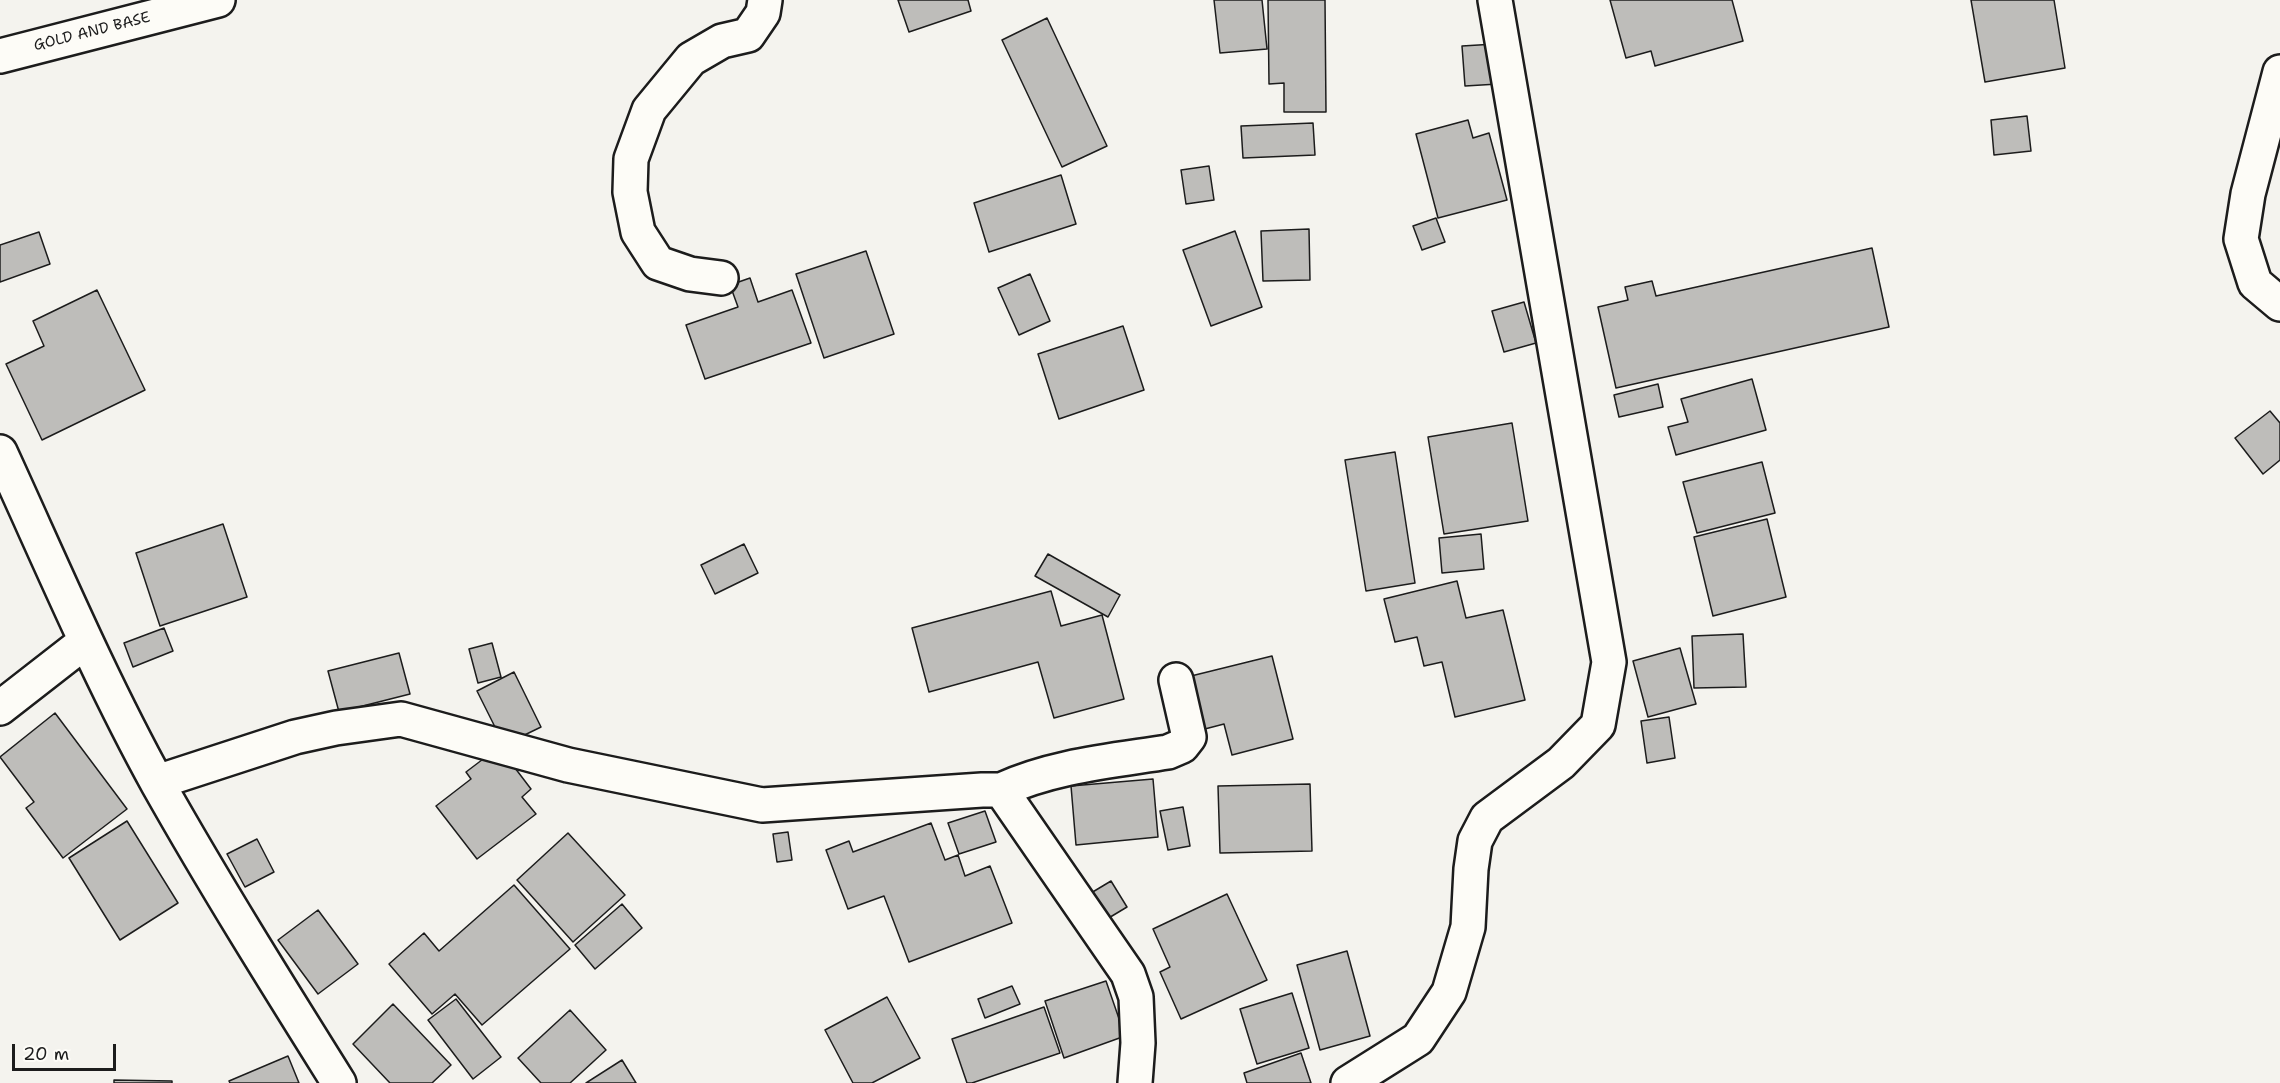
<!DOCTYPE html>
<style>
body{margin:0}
#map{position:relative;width:2280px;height:1083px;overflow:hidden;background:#f4f3ee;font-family:"Shantell Sans",sans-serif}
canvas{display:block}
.scale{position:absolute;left:12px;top:1044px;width:104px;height:27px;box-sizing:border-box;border:3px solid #1c1c1c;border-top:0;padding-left:8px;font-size:18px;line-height:21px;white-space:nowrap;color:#1c1c1c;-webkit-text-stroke:4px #fdfcf7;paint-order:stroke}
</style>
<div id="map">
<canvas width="2280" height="1083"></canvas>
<div class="scale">20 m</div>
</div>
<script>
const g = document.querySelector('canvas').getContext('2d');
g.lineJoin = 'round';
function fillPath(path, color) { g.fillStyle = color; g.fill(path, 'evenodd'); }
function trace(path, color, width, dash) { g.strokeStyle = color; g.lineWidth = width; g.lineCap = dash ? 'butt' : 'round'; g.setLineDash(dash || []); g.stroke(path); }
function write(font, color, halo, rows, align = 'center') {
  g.font = font + ' "Shantell Sans",sans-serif'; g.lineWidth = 5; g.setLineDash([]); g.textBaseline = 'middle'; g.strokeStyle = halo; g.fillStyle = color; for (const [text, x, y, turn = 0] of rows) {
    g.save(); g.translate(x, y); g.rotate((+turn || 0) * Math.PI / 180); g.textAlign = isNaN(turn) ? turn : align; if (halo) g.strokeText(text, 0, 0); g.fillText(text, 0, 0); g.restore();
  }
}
const building = new Path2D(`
 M898 0H968L971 11 909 32Z
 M1214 0H1262L1267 49 1220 53Z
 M1268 0H1325L1326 112H1284V83L1269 84Z
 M1610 0H1732L1743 41 1655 66 1651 51 1626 58Z
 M1971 0H2054L2065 68 1985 82Z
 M1047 18 1107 146 1062 167 1002 40Z
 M1495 44 1498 84 1465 86 1462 46Z
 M2027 116 2031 151 1994 155 1991 120Z
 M1468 120 1473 138 1489 133 1507 200 1438 218 1416 134Z
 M1313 123 1315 155 1243 158 1241 126Z
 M1209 166 1214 200 1186 204 1181 170Z
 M1061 175 1076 224 989 252 974 203Z
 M1436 218 1445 242 1422 250 1413 226Z
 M1309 229 1310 280 1263 281 1261 231Z
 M1235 231 1262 307 1211 326 1183 250Z
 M39 232 50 264 0 282V245Z
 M1872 248 1889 327 1616 388 1598 307 1628 300 1625 287 1652 281 1656 296Z
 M866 251 894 334 824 358 796 274Z
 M1030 274 1050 321 1019 335 998 288Z
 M750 278 758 302 792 290 811 343 705 379 686 325 738 307 730 285Z
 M97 290 145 390 42 440 6 364 44 346 33 321Z
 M1524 302 1536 343 1504 352 1492 311Z
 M1123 326 1144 390 1059 419 1038 354Z
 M1752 379 1766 430 1676 455 1668 427 1688 422 1681 399Z
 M1658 384 1663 407 1619 417 1614 395Z
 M2270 411 2280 423V460L2263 474 2235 438Z
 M1512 423 1528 521 1444 534 1428 437Z
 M1395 452 1415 583 1366 591 1345 460Z
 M1762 462 1775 513 1697 533 1683 482Z
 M1767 519 1786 597 1713 616 1694 537Z
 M223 524 247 597 160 626 136 553Z
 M1481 534 1484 569 1442 573 1439 538Z
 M744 544 758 573 715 594 701 565Z
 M1048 554 1120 595 1108 617 1035 576Z
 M1457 581 1466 618 1503 610 1525 700 1455 717 1442 662 1424 666 1417 637 1395 642 1384 599Z
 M1051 591 1061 626 1102 615 1124 699 1054 718 1038 662 929 692 912 628Z
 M164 628 173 651 133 667 124 643Z
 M1743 634 1746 687 1694 688 1692 636Z
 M492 643 501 677 478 683 469 649Z
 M1680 648 1696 704 1648 717 1633 661Z
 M399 653 410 694 339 712 328 671Z
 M1272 656 1293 739 1232 755 1224 724 1201 730 1187 677Z
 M514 672 541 727 504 745 477 691Z
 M55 713 127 809 63 858 26 808 34 802 0 757Z
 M1669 717 1675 758 1647 763 1641 721Z
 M499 747 531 789 522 797 536 814 477 859 436 806 471 779 466 772Z
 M1153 779 1158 837 1076 845 1071 786Z
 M1310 784 1312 851 1220 853 1218 786Z
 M1183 807 1190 846 1168 850 1160 811Z
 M985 811 996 842 959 854 948 823Z
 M127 821 178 903 120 940 69 858Z
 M931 823 945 860 958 855 965 876 990 866 1012 923 909 962 884 896 848 909 826 850 849 841 853 852Z
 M788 832 792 860 777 862 773 834Z
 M568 833 625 895 573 942 517 880Z
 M257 839 274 872 245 887 227 854Z
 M1111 881 1127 907 1102 922 1086 896Z
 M514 885 570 949 482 1025 455 994 432 1014 389 964 424 933 439 951Z
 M1227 894 1267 980 1181 1019 1160 972 1170 967 1153 929Z
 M622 904 642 928 595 969 575 945Z
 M318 910 358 964 318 994 278 940Z
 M1347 951 1370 1036 1320 1050 1297 965Z
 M1106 981 1125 1036 1064 1058 1045 1001Z
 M1012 986 1020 1004 985 1018 978 999Z
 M1292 993 1309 1048 1257 1064 1240 1009Z
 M887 997 920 1058 872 1083H853L825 1030Z
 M456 999 501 1057 473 1079 428 1020Z
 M393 1004 451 1065 432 1083H390L353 1044Z
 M1044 1007 1060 1053 972 1083H967L952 1039Z
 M570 1010 606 1050 570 1083H541L518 1058Z
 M1301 1053 1311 1083H1247L1244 1073Z
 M288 1056 299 1083H230L229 1081Z
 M622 1060 636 1083H586Z
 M114 1080 172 1081V1083H114Z`);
const minor = new Path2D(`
 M2280 72 2248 194 2241 239 2255 283 2280 304
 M721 278 690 274 658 263 638 232 630 192 631 159 649 110 691 59 722 41 748 35 763 13 765 0
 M0 452C51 563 99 677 158 784 215 885 277 984 339 1083
 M0 708 86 641
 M157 782 295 737 336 728 401 719 568 765 762 805 982 790H1001L1128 974 1136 997 1138 1043 1135 1083
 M1001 790C1053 766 1111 761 1168 752L1182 746 1189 737 1176 680
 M1348 1083 1418 1039 1449 992 1468 927 1471 869 1475 841 1487 818 1561 763 1598 725 1609 662 1495 0`);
const major = new Path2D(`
 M0 56 218 0`);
const streetNames = [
 ["GOLD AND BASE",92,32,-14]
];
fillPath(building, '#bebdba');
trace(building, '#1c1c1c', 1.5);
trace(minor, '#1c1c1c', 38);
trace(major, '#1c1c1c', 38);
trace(minor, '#fdfcf7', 33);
trace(major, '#fdfcf7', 33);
write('15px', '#1c1c1c', '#fdfcf7', streetNames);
</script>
